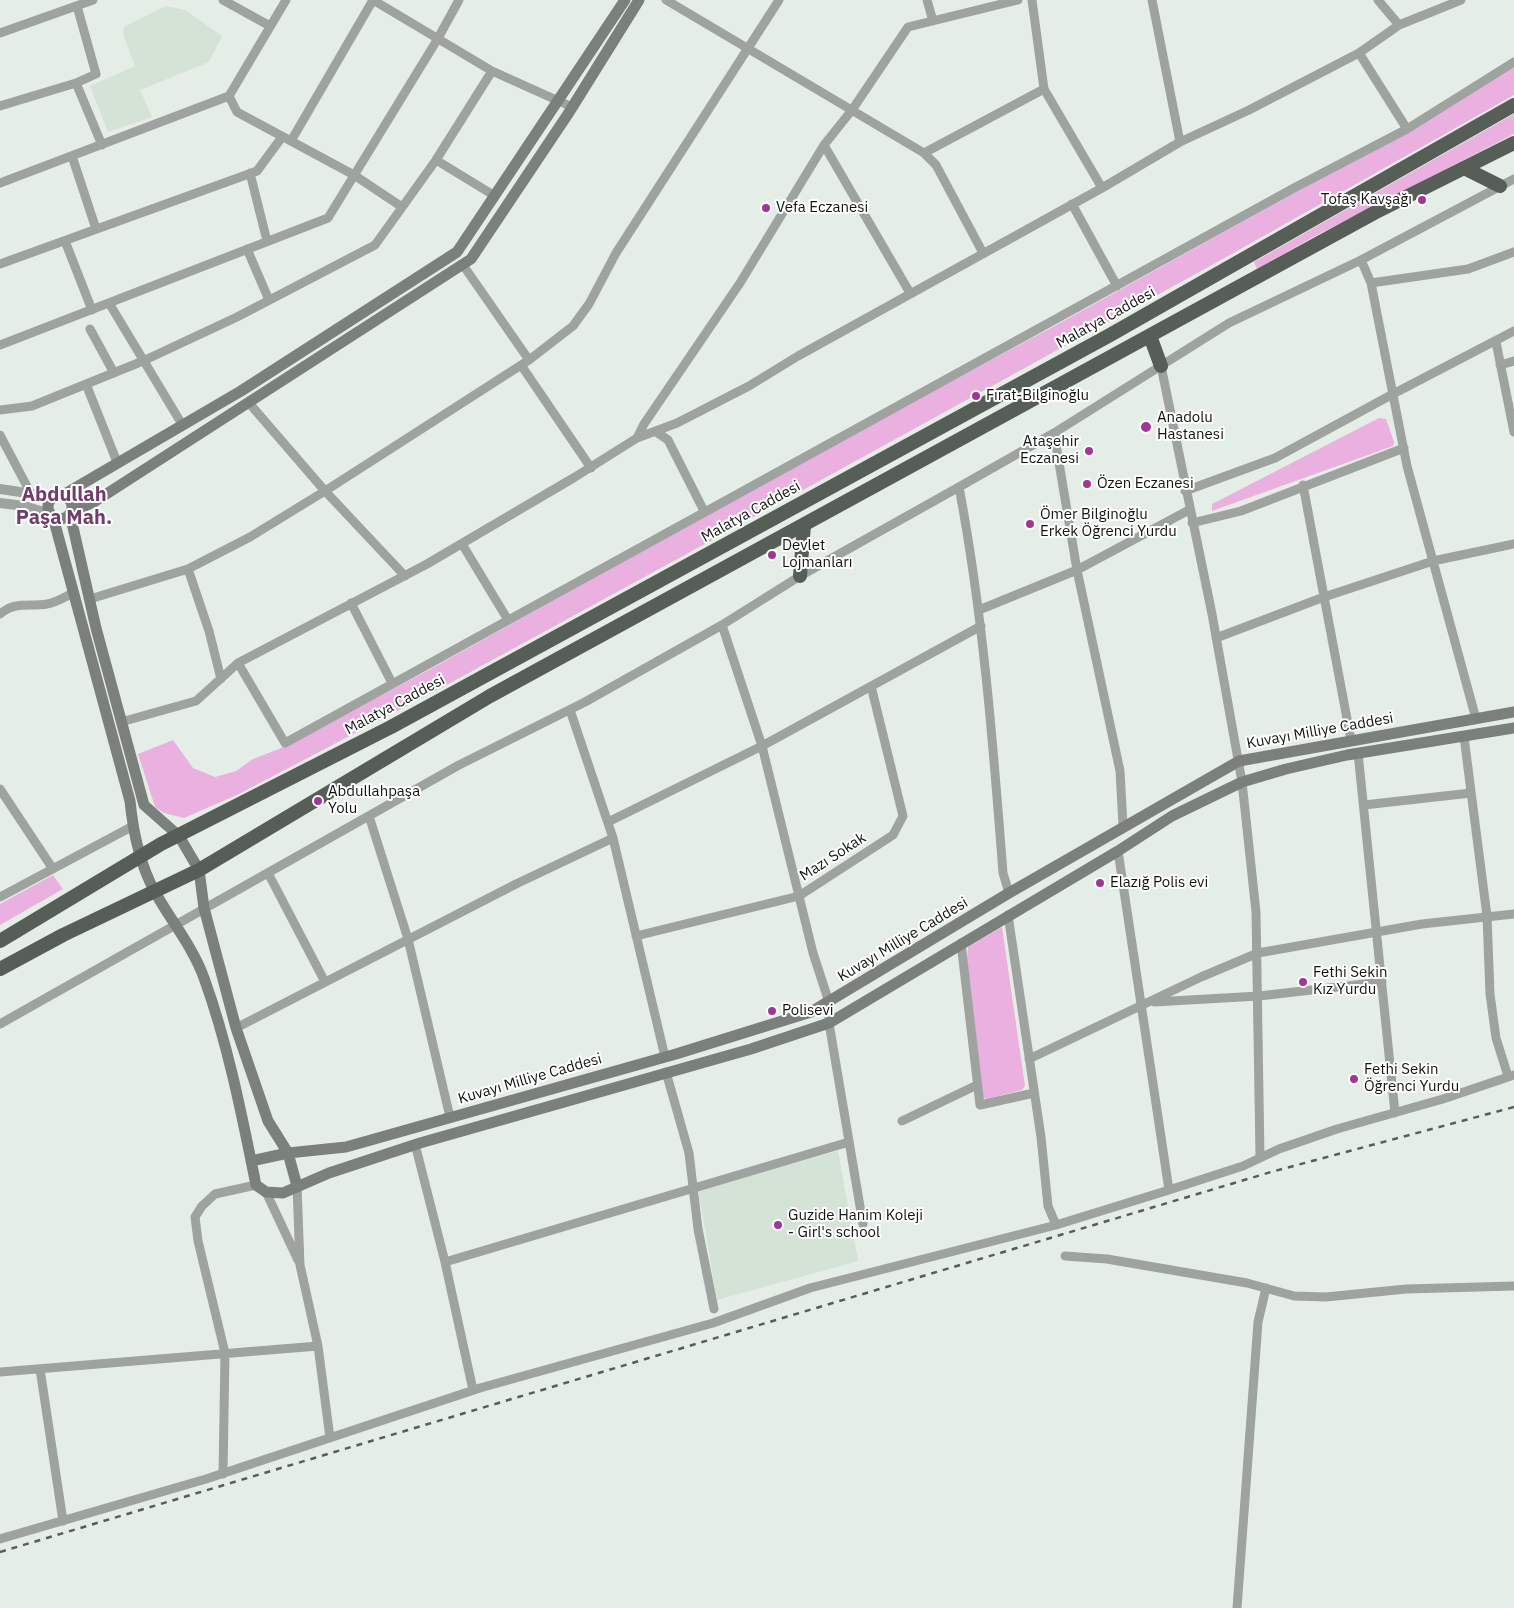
<!DOCTYPE html>
<meta charset="utf-8">
<style>
body{margin:0}
canvas{display:block;background:#e5eee6}
</style>
<canvas width="1514" height="1608"></canvas>
<script>
const g = document.querySelector('canvas').getContext('2d');
g.lineJoin = 'round';
function fillPath(path, color) { g.fillStyle = color; g.fill(path, 'evenodd'); }
function trace(path, color, width, dash) { g.strokeStyle = color; g.lineWidth = width; g.lineCap = dash ? 'butt' : 'round'; g.setLineDash(dash || []); g.stroke(path); }
function write(font, color, halo, rows, align = 'center') {
  g.font = font + ' "IBM Plex Sans",sans-serif'; g.lineWidth = 4; g.setLineDash([]); g.textBaseline = 'middle'; g.strokeStyle = halo; g.fillStyle = color; for (const [text, x, y, turn = 0] of rows) {
    g.save(); g.translate(x, y); g.rotate((+turn || 0) * Math.PI / 180); g.textAlign = isNaN(turn) ? turn : align; if (halo) g.strokeText(text, 0, 0); g.fillText(text, 0, 0); g.restore();
  }
}
const built = new Path2D(`
 M166 6 185 10 222 36 209 62 140 90 152 117 108 132 90 86 135 66 123 34 124 27Z
 M838 1151 858 1261 717 1300 698 1189Z`);
const green = new Path2D(`
 M1514 65V95L1221 260 703 545 443 687 237 795 184 818 164 813 155 807 138 754 173 740 193 768 215 777 236 771 253 759 279 749 427 671 824 450 1060 323 1332 172Z
 M1514 114V134L1315 236 1257 269 1254 262Z
 M1379 418 1386 419 1394 442 1393 446 1212 511V504Z
 M53 875 63 889 0 925V904Z
 M1002 927 1025 1086 1022 1090 986 1099 983 1097 967 958 968 947Z`);
const minor = new Path2D(`
 M223 0 270 26
 M373 0 492 71 572 107
 M666 0 924 153 936 165 983 253
 M927 0 933 21
 M1032 0 1044 89
 M1152 0 1180 142
 M1378 0 1399 25
 M77 6 96 74 76 83 102 145
 M0 33 93 0
 M1359 53 1407 129
 M229 96 237 112 354 175 402 207
 M0 106 76 83
 M291 141 373 0
 M824 145 910 293
 M924 153 1044 89 1102 188
 M72 156 96 229
 M436 160 495 196
 M250 173 267 241
 M0 183 229 96 286 0
 M1072 204 1117 286
 M65 241 92 310
 M247 249 269 300
 M1361 260 1371 283 1407 466 1476 719
 M0 264 257 171 282 137
 M463 265 529 360
 M1371 283 1468 269 1514 252
 M109 303 183 426
 M90 329 114 373
 M1496 342 1514 432
 M0 345 328 218 437 40 459 0
 M521 365 591 468
 M1500 365 1514 361
 M1161 366 1212 614 1242 782 1256 912 1260 1157
 M86 384 117 462
 M249 403 325 491 405 576
 M0 410 32 406 143 361 237 317 375 245 436 160 492 71
 M655 431 668 440 704 511
 M1054 433 1077 570 1120 771 1123 826
 M0 435 30 492
 M637 438 644 424 740 283 824 145 852 110 908 27 1018 0
 M1303 485 1351 740
 M1185 491 1275 458 1393 394 1514 331
 M1192 523 1241 511 1404 448
 M462 544 508 620
 M188 569 209 631 221 679
 M90 599 188 569 250 537 325 491 529 360 573 326 589 304 616 253 779 0
 M351 603 392 683
 M979 610 1077 570 1189 510
 M0 614C14 601 30 607 47 604 55 603 65 597 73 593
 M722 625 762 746 813 953 829 1002V1023L863 1224
 M1216 638 1324 597 1433 561 1514 544
 M238 663 285 743 1294 188 1407 129 1514 62
 M570 710 613 838 665 1057
 M121 722 196 701 238 663 427 564 575 477 637 438 677 423 749 386 798 356 1102 188 1180 142 1249 110 1359 53 1399 25 1461 0
 M1464 737 1487 916 1490 994 1496 1038 1508 1076
 M1358 753 1395 1113
 M0 789 53 869
 M1364 805 1471 793
 M369 816 408 939 450 1117
 M608 822 762 746 981 626
 M1118 851 1169 1190
 M268 873 325 982
 M1009 893 1003 873C993 743 983 614 959 487L1054 433 1229 323 1361 260 1514 179
 M0 897 133 826
 M1008 915 1041 1137 1048 1206 1056 1225
 M636 936 799 896 893 835 903 816 871 686
 M961 943 980 1105 1034 1093
 M1154 1002 1259 996 1382 982
 M0 1024 459 765 585 702 722 625 800 576 959 487
 M236 1028 516 884 613 838
 M1029 1059 1201 977 1258 953 1422 924 1514 914
 M666 1072 689 1153 698 1229 714 1309
 M902 1121 977 1085
 M415 1144 445 1262 473 1390
 M297 1186 300 1265 318 1346 330 1438
 M266 1192 298 1260
 M1065 1256 1107 1259 1247 1283 1294 1296 1326 1297 1406 1289 1514 1286
 M445 1262 849 1142
 M40 1369 63 1521
 M0 1372 318 1346
 M223 1474 225 1353 198 1241 195 1217 202 1206 215 1194 256 1185
 M0 1539 206 1479 480 1388 713 1323 810 1288 1056 1225 1169 1190 1243 1166 1279 1149 1337 1129 1443 1099 1514 1075
 M1237 1608 1258 1322 1266 1288`);
const tertiary = new Path2D(`
 M0 489 53 497
 M0 503 24 506 50 514`);
const secondary = new Path2D(`
 M48 507a12 12 0 1 1 24 0a12 12 0 1 1-24 0Z
 M63 495 241 391 457 252 625 0
 M71 512 94 502 471 259 568 114 639 0
 M70 514 96 628 144 805 179 836 199 870 204 908 236 1028 268 1121 288 1153 297 1186
 M53 517 130 801C133 831 140 865 155 892 171 921 193 947 204 978 228 1044 242 1116 256 1185L266 1192 283 1193 329 1173 420 1143 751 1049 829 1023 1118 851 1172 816 1242 782 1286 769 1347 755 1514 728
 M251 1161 288 1153 346 1147 676 1054 811 1012 1009 893 1239 761 1514 712`);
const trunk = new Path2D(`
 M1464 168 1500 186
 M1150 336 1161 366
 M800 576 804 525
 M0 941 161 844 391 727 1110 335 1514 105
 M0 969 63 935 199 870 490 696 1374 213 1514 143`);
const rail = new Path2D(`
 M0 1552 1271 1172 1514 1107`);
const markers = [
 [1422,200,5,"#a13696"],
 [766,208,5,"#a13696"],
 [976,396,5,"#a13696"],
 [1146,427,6,"#a13696"],
 [1089,451,5,"#a13696"],
 [1087,484,5,"#a13696"],
 [1030,524,5,"#a13696"],
 [772,555,5,"#a13696"],
 [318,801,5,"#a13696"],
 [1100,883,5,"#a13696"],
 [1303,982,5,"#a13696"],
 [772,1011,5,"#a13696"],
 [1354,1079,5,"#a13696"],
 [778,1225,5,"#a13696"]
];
const poiNames = [
 ["Tofaş Kavşağı",1412,200,"right"],
 ["Vefa Eczanesi",776,208],
 ["Fırat-Bilginoğlu",986,396],
 ["Anadolu",1157,418],
 ["Hastanesi",1157,435],
 ["Ataşehir",1079,442,"right"],
 ["Eczanesi",1079,459,"right"],
 ["Özen Eczanesi",1097,484],
 ["Ömer Bilginoğlu",1040,515],
 ["Erkek Öğrenci Yurdu",1040,532],
 ["Devlet",782,546],
 ["Lojmanları",782,563],
 ["Abdullahpaşa",328,792],
 ["Yolu",328,809],
 ["Elazığ Polis evi",1110,883],
 ["Fethi Sekin",1313,973],
 ["Kız Yurdu",1313,990],
 ["Polisevi",782,1011],
 ["Fethi Sekin",1364,1070],
 ["Öğrenci Yurdu",1364,1087],
 ["Guzide Hanim Koleji",788,1216],
 ["- Girl's school",788,1233]
];
const streetNames = [
 ["Malatya Caddesi",1106,318,-29],
 ["Malatya Caddesi",751,512,-29],
 ["Malatya Caddesi",395,705,-28],
 ["Kuvayı Milliye Caddesi",1320,731,-10],
 ["Mazı Sokak",833,857,-33],
 ["Kuvayı Milliye Caddesi",903,940,-31],
 ["Kuvayı Milliye Caddesi",530,1079,-16]
];
const districtNames = [
 ["Abdullah",64,495],
 ["Paşa Mah.",64,518]
];
fillPath(built, '#d4e3d5');
fillPath(green, '#e9b0e0');
trace(minor, '#9fa3a0', 9);
trace(tertiary, '#9fa3a0', 10);
trace(secondary, '#7b807c', 11);
trace(trunk, '#575e58', 14);
trace(rail, '#585d59', 2.5, [6, 6]);
for (const [x, y, r, color] of markers) { const dot = new Path2D(); dot.arc(x, y, r, 0, 2 * Math.PI); g.fillStyle = color; g.fill(dot); trace(dot, '#fff', 2); }
write('15px', '#101310', '#fff', poiNames, 'left');
write('15px', '#101310', '#fff', streetNames);
write('bold 20px', '#723c6b', '#fff', districtNames);
</script>
